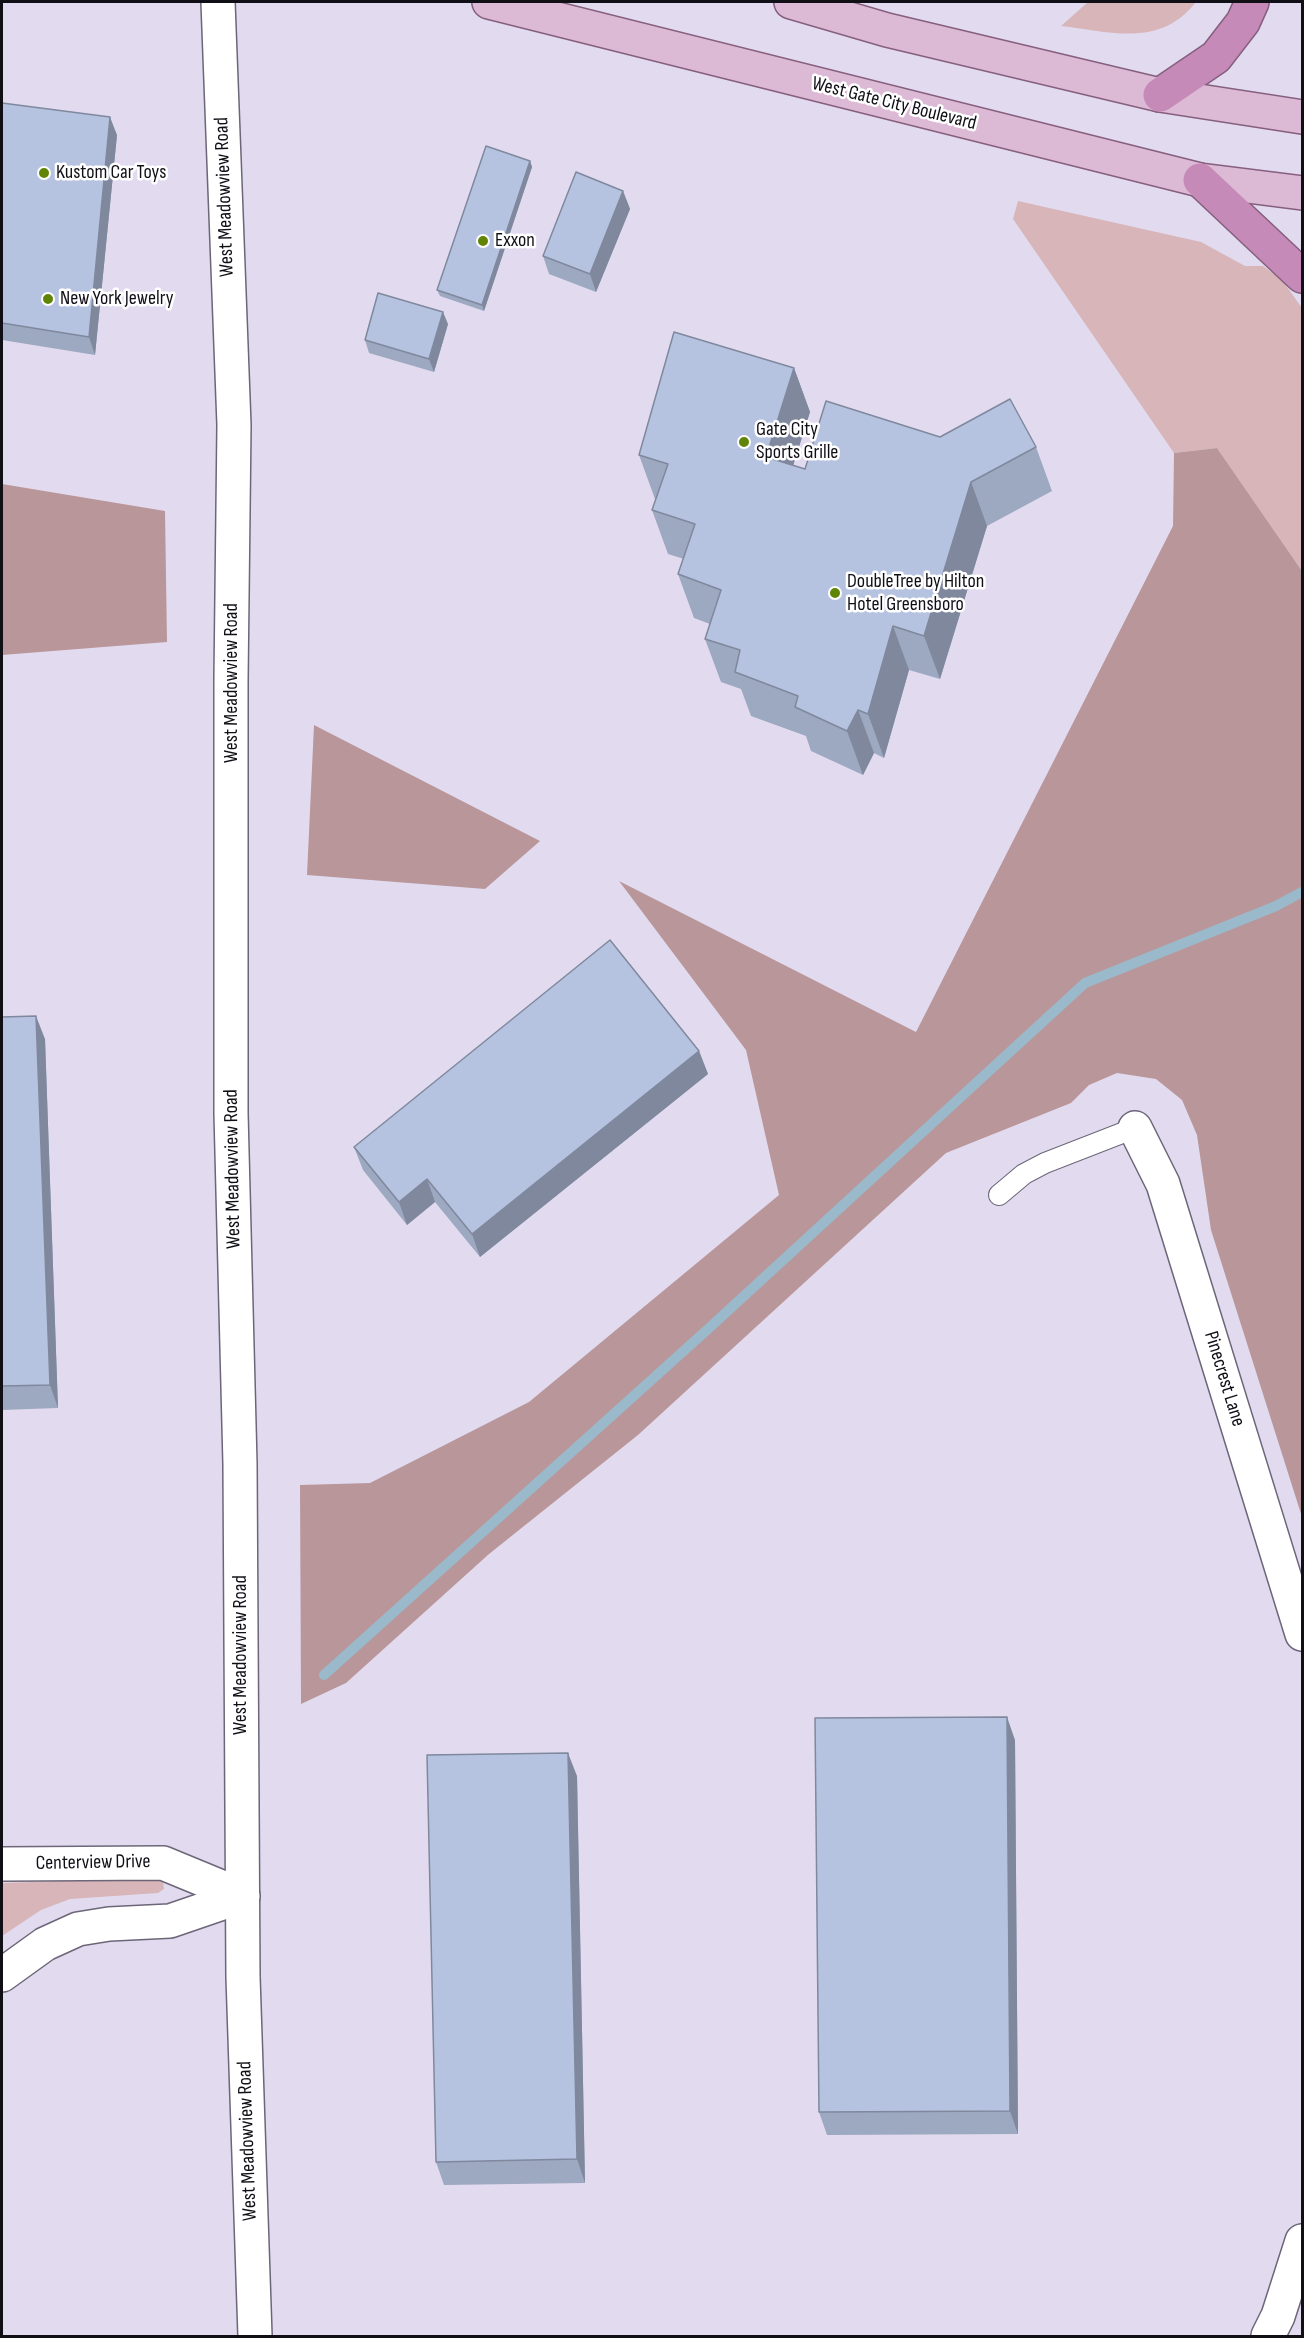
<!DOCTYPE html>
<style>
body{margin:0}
#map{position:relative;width:1304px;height:2338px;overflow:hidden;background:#e2dbf0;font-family:"Sofia Sans Condensed",sans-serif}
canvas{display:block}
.frame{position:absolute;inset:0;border:3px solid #110f16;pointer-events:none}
</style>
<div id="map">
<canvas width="1304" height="2338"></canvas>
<div class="frame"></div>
</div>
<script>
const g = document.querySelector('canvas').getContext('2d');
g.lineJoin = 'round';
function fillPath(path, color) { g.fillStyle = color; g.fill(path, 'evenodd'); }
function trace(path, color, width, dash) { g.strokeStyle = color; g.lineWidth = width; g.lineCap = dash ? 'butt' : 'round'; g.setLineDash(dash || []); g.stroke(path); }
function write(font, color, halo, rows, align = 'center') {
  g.font = font + ' "Sofia Sans Condensed",sans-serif'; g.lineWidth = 5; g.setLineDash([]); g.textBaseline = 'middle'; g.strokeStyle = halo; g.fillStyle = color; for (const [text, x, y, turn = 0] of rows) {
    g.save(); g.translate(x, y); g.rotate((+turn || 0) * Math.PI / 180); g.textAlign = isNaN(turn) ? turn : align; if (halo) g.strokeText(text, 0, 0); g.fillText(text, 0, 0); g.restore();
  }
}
const green = new Path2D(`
 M1088 2H1196C1160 48 1111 32 1061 26Z
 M1018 201 1201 242 1245 266H1263L1282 280 1302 308V571L1217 448 1174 453 1013 219Z
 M158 1878 163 1881 164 1889 158 1893 70 1899 41 1910 2 1936V1883Z`);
const forest = new Path2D(`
 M1217 448 1302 571V1517L1211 1230 1197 1135 1182 1100 1156 1079 1117 1073 1089 1085 1071 1103 946 1153 638 1435 489 1554 346 1683 301 1704 300 1485 370 1483 529 1402 779 1195 746 1050 619 881 916 1032 1173 526 1174 453Z
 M2 484 165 511 167 642 2 655Z
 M314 725 540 841 485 889 307 875Z`);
const stream = new Path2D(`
 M324 1675 708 1329 1085 983 1276 906 1302 892`);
const service = new Path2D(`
 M999 1195 1024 1174 1045 1163 1135 1128`);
const minor = new Path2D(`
 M1135 1128 1163 1184 1302 1634
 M2 1864 163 1863 243 1896
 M2 1975 45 1944 78 1929 109 1924 170 1921 243 1896
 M1268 2336 1278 2316 1302 2241`);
const tertiary = new Path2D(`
 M218 2 234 425 231 680V1113L240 1464 243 1977 255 2336`);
const primary = new Path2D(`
 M489 2 1200 180 1302 193
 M791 2 887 30 1160 95 1302 117`);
const motorway = new Path2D(`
 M1160 95 1216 57 1243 22 1252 2
 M1200 180 1302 276`);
const wall = new Path2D(`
 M2 103 117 135 95 355 2 340Z
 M530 161 532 167 484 311 440 296 437 290Z
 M623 191 630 209 596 292 549 274 543 256Z
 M448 324 434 372 369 353 365 340Z
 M794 368 810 412 793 465 805 469 940 437 1036 447 1052 491 987 526 940 679 909 670 884 758 874 753 863 775 811 751 806 736 751 716 741 689 721 682 705 639 710 624 694 618 678 574 684 559 668 554 652 510 656 499H655L639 455Z
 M2 1017 45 1039 58 1408 2 1410Z
 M699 1051 708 1074 480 1257 435 1202 407 1225 363 1170 354 1147Z
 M1015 1740 1018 2134 827 2135 819 2112Z
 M577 1776 585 2183 444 2185 436 2162Z`);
const shadedWall = new Path2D(`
 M110 117 117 135 95 355 89 337Z
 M530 161 532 167 484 311 482 305Z
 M623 191 630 209 596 292 590 274Z
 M443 312 448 324 434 372 429 359Z
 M794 368 810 412 782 501 766 457Z
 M971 482 987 526 940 679 924 636Z
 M893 626 909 670 884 758 868 714Z
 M858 710 874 753 863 775 847 731Z
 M36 1016 45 1039 58 1408 50 1385Z
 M699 1051 708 1074 480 1257 472 1234Z
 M427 1179 435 1202 407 1225 399 1202Z
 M1007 1717 1015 1740 1018 2134 1010 2111Z
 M568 1753 577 1776 585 2183 577 2159Z`);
const building = new Path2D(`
 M2 103 110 117 89 337 2 323Z
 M486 146 530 161 482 305 437 290Z
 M576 172 623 191 590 274 543 256Z
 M378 293 443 312 429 359 365 340Z
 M674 332 794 368 766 457 805 469 826 401 940 437 1010 399 1036 447 971 482 924 636 893 626 868 714 858 710 847 731 795 707 798 696 735 672 740 650 705 639 721 590 678 574 695 524 652 510 668 464 639 455Z
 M610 940 699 1051 472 1234 427 1179 399 1202 354 1147Z
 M36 1016 50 1385 2 1386V1017Z
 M1007 1717 1010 2111 819 2112 815 1718Z
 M568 1753 577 2159 436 2162 427 1755Z`);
const markers = [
 [44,173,6,"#608506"],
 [483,241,6,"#608506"],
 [48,299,6,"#608506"],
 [744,442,6,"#608506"],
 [835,593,6,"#608506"]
];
const streetNames = [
 ["West Gate City Boulevard",894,104,14],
 ["West Meadowview Road",225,197,-92],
 ["West Meadowview Road",232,683,-90],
 ["West Meadowview Road",233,1169,-91],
 ["Pinecrest Lane",1224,1379,73],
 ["West Meadowview Road",241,1655,-90],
 ["Centerview Drive",93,1863,-1],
 ["West Meadowview Road",248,2141,-92]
];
const poiNames = [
 ["Kustom Car Toys",56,173],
 ["Exxon",495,241],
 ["New York Jewelry",60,299],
 ["Gate City",756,430],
 ["Sports Grille",756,453],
 ["DoubleTree by Hilton",847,582],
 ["Hotel Greensboro",847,605]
];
fillPath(green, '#d7b5b8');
fillPath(forest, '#b9969a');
trace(stream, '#9abacb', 10);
trace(service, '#6c6678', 22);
trace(minor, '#6c6678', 36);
trace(tertiary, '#6c6678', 36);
trace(primary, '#865f7f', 36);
trace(motorway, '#865f7f', 36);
trace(service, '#fff', 20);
trace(minor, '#fff', 33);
trace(tertiary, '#fff', 33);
trace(primary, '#dcb9d4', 33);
trace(motorway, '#c58ab7', 33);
fillPath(wall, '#9da8c1');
fillPath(shadedWall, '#7f889d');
fillPath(building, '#b6c3e0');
trace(building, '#7f889d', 1.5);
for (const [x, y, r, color] of markers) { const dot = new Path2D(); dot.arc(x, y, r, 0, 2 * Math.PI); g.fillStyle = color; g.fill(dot); trace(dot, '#fff', 2); }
write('20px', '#110f16', '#fff', streetNames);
write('20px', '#110f16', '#fff', poiNames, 'left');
</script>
